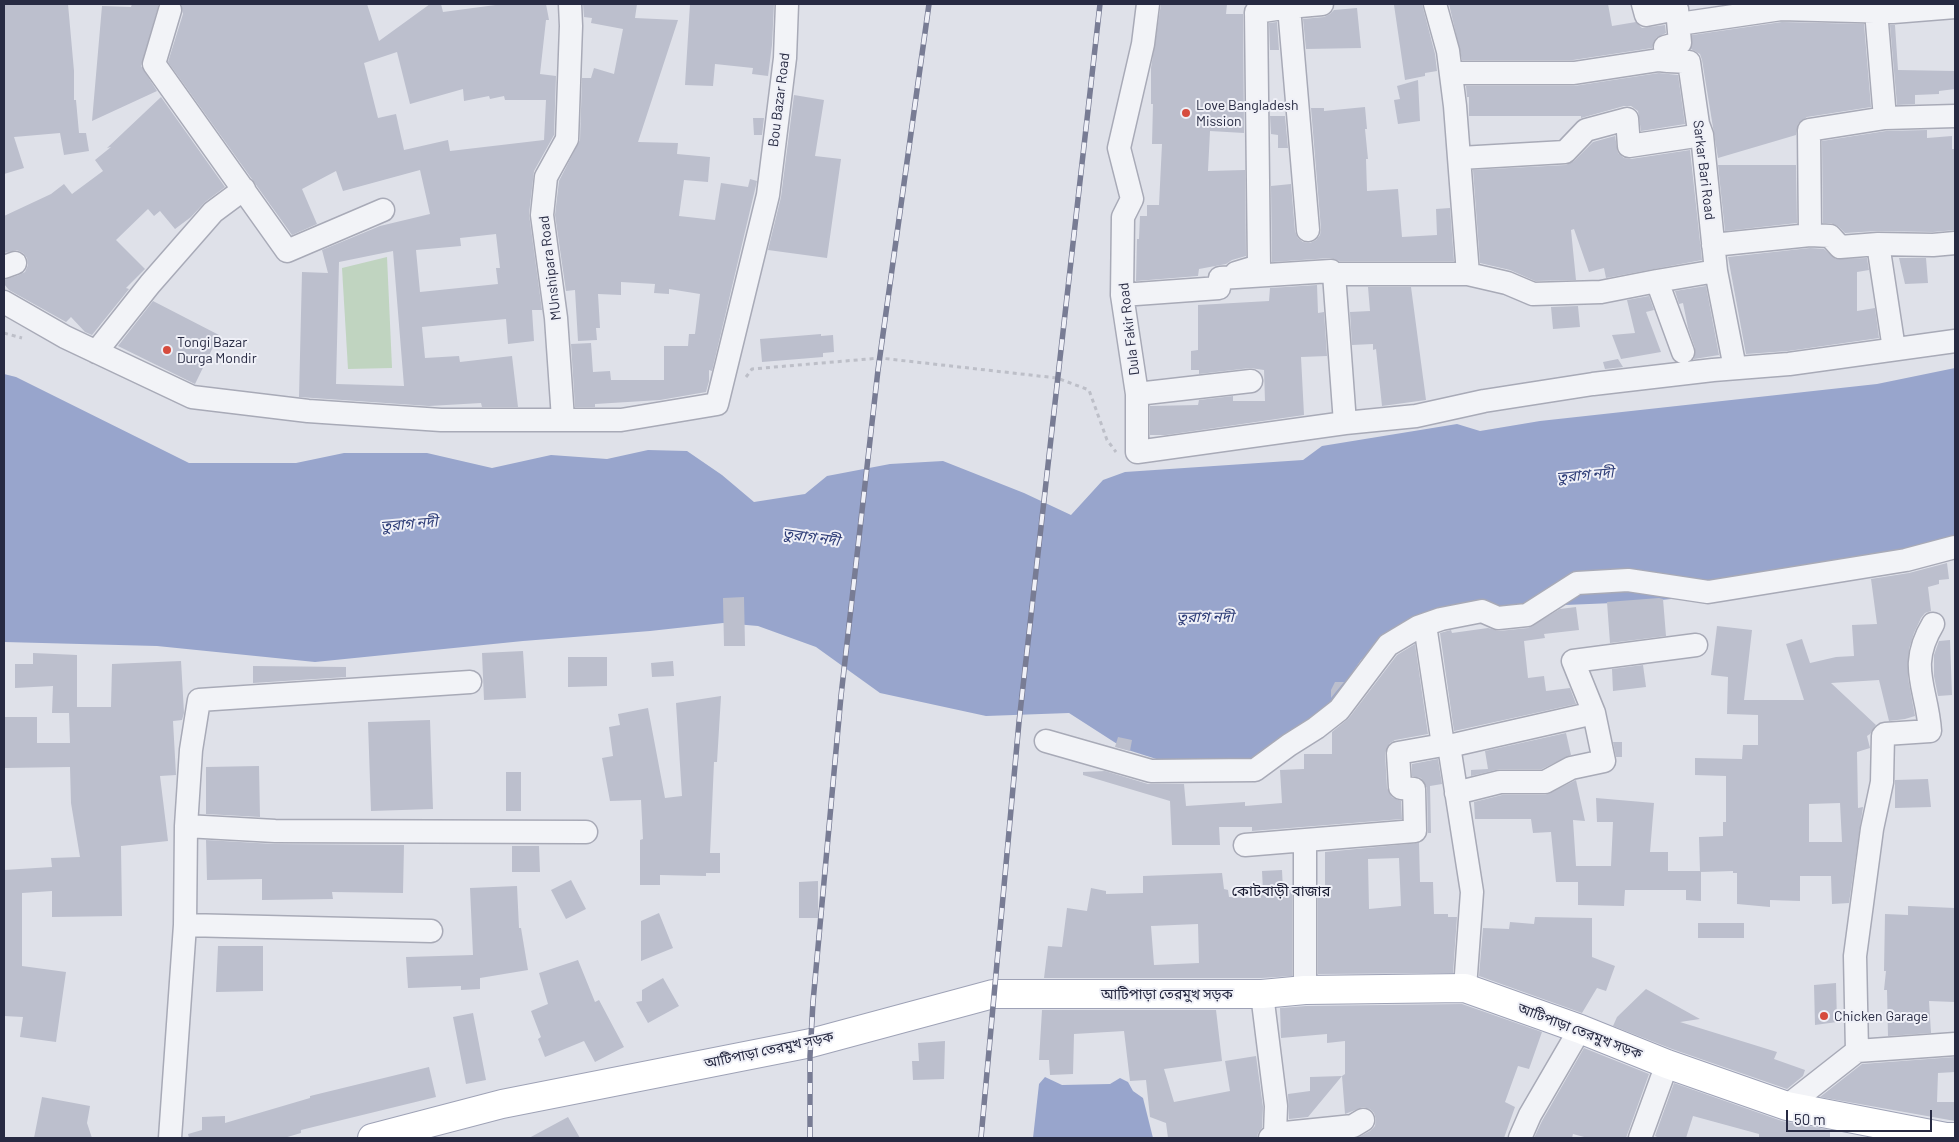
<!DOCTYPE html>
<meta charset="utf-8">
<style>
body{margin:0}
#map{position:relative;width:1959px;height:1142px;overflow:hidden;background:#dfe1e9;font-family:Barlow,sans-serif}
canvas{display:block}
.frame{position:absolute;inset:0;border:5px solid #272a42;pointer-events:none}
.scale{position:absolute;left:1786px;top:1110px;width:146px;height:22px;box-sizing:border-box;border:2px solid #272a42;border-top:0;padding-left:6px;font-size:15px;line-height:18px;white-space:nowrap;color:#272a42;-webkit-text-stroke:4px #eff0f7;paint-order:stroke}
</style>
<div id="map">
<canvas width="1959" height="1142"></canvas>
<div class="frame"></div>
<div class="scale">50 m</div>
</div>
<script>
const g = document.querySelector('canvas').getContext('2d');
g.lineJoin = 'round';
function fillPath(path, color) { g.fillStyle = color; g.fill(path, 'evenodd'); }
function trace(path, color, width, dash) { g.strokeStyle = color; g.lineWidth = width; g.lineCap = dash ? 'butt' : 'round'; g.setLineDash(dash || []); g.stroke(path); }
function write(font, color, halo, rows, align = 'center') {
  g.font = font + ' Barlow,"Noto Sans Bengali",sans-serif'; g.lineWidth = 4; g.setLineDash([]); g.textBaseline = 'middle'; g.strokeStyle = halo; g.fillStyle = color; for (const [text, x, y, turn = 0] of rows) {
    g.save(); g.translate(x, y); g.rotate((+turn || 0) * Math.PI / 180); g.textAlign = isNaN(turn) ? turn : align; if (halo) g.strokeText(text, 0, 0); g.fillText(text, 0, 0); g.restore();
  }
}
const green = new Path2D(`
 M387 257 392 368 348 369 342 268Z`);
const water = new Path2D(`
 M1955 368V543L1771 590 1638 602 1516 607 1398 633 1361 660 1335 698 1271 763 1219 779 1125 749 1069 713 986 716 880 693 816 647 758 626 723 623 650 631 523 641 315 662 157 646 4 642V374L16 377 189 463H296L344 453H427L492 468 551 455 607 459 648 450 687 451 722 475 754 502 805 494 827 476 890 464 943 461 1024 493 1071 515 1103 480 1125 472 1303 460 1322 446 1457 424 1480 431 1540 421 1877 384Z
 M1045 1077 1062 1085 1110 1084 1120 1078 1128 1082 1133 1091 1143 1098 1153 1138H1033L1039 1084Z`);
const building = new Path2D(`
 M4 4H68L74 71V100H76L79 133H86L89 151 64 155 60 133 14 137 24 168 4 174Z
 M132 4H159L141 66 157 91 92 121 102 6 131 7Z
 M181 4H367L379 41 430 4H441L443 12 503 4H546L549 20H546L540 74 556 76 554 135 534 171 529 214 542 310H532L534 341 508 344 506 319 422 327 425 358 459 356 460 362 512 356 518 407H482L481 403 429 406 299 397 302 272 328 273 322 250 380 226 430 214 420 170 343 191 336 171 302 189 317 224 292 235 168 62 183 14ZM397 52 410 104 463 89 464 101 489 96 490 99 504 96 505 100H546L544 140 450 151 448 140 404 150 396 114 378 118 364 63ZM496 234 500 268H496L498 284 420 292 416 250 461 246 460 238ZM393 251 404 386 336 384 339 262Z
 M583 4H637L635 18 678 20 638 142 678 143 677 154 710 157 708 182 684 180 679 216 715 220 721 183 748 187 750 179 757 181 712 371 709 370V381L706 392 660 400 595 404V407H575L571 344 591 343 593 372 610 371 611 380H664V346H688L689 334H695L700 294 669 289V294L654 293 655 284 621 282V295L598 294 600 328H596L597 340 578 341 575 290 566 291 555 215 559 181 580 140 582 78H591L594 68 614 74 623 29 591 23 592 18 584 17Z
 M690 4H774L772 45 768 76 752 74 753 68 715 64 713 86 685 85Z
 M1161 4H1227L1226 14H1243L1244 133 1210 131 1208 171 1245 170 1246 256 1232 260 1226 264 1199 269 1198 276 1136 281 1137 239H1139L1140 216H1147V205H1159L1162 144H1152L1153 104H1151V68Z
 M1404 4H1422L1435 54 1437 71 1425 73V76L1405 80 1394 5Z
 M1449 4H1608L1612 26 1636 22 1642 28 1665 25 1666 33 1656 38 1652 48 1573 60H1462Z
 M1357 8 1361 48 1306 49 1303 19 1324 17 1330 14 1334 10Z
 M1277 22 1279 50H1270L1269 23Z
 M1782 22 1864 24 1871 107 1807 117 1798 124 1796 135 1718 158 1702 60 1700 54 1691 49 1692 35Z
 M1890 25H1895L1898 70 1955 71V89L1939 91V94L1915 95V104L1897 105Z
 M1659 73 1678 75 1685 124 1641 131 1638 111 1631 106H1624L1581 118V116H1469V97H1467L1466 86H1574Z
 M1418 80 1420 121 1398 124 1394 100 1400 99 1397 86Z
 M794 95 824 100 815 156 841 159 827 258 768 250 781 197Z
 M161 97 225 187 205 202 191 217 175 229 160 211 154 216 148 209 116 240 145 269 126 288 129 289 92 335 85 332 71 317 66 322 9 290 4 284V280L19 275 25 272 28 265 27 258 23 253 17 250 4 253V216L51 194 64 184 72 194 103 171 95 160 111 147 107 148Z
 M1365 107 1367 129H1365L1368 159H1366L1367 191 1398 189 1402 237 1437 235 1436 209 1450 208 1454 261H1339L1330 258 1272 262 1271 186 1291 184 1295 231 1298 238 1303 242 1310 243 1316 240 1320 235 1321 229 1311 108H1324V111Z
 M1270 116H1285L1288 148H1278V135L1271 134Z
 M753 118H764L762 135H754Z
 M1927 130V138L1952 136V149H1955V230L1933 232 1877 231 1845 233 1839 227 1831 223H1823L1822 141 1886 131Z
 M1615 136 1618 153 1624 158 1631 159 1690 150 1702 260 1606 278 1604 268 1589 272 1574 229 1571 230 1576 280 1535 281 1510 270 1480 263 1473 170 1566 165 1574 161 1593 142Z
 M1718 165H1796L1797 223 1725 231Z
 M1810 248 1824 249 1836 259 1867 258 1869 270 1857 272V311L1875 308 1879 338 1788 351 1746 354 1728 257Z
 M1899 258H1926L1928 283 1905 284Z
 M1317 285 1318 313 1324 312 1327 356 1301 357 1304 415 1166 435H1150V406L1198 405 1199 400 1233 396V401H1265L1264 370 1250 368 1199 374V370H1191V351L1198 350V305L1269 301 1270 288Z
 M1706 286 1719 355 1694 359 1695 348 1688 328 1683 303 1679 304 1675 291Z
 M1368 287H1411L1426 400 1382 406 1376 349 1373 350V344L1352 345 1350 312 1370 311Z
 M1649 296 1654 310 1646 312 1661 352 1621 359 1612 335 1635 333 1627 300Z
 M153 301 219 335 195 384 118 346Z
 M1578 306 1580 327 1553 329 1551 307Z
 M821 334V336L833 335 834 352 823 353V357L762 362 760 339Z
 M1618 359 1623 367 1605 369 1603 362Z
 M1947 563 1949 579 1939 580V584L1928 587 1931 611 1925 613 1921 618 1914 633 1909 649 1908 678 1915 716 1905 719 1889 721 1879 680 1831 683 1876 725 1870 734 1867 736 1870 748 1857 752 1858 808 1863 807 1849 903 1832 904 1831 876H1800V901L1770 900V907L1737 904V873H1733V871L1701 872V901L1686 900V890H1625L1624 906 1578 905V882H1556L1551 832 1533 833 1531 819H1475L1474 802 1502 795H1545L1576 780 1585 821 1573 820 1576 866H1611L1613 822H1597L1596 798 1654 803 1650 852H1668V871H1700L1699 837 1723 836V822H1726V776L1695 775V758L1742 759 1743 745H1758V715L1727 714 1728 677 1711 675 1717 626 1752 630 1744 700H1804L1786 644 1802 639 1810 663 1836 657 1854 656 1852 625 1877 624 1871 579 1909 573ZM1840 803 1842 842H1809V804Z
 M744 597 745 646H724L723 598Z
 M1659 598 1663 599 1666 636 1610 643 1607 602Z
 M1576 607 1579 630 1544 634 1545 638 1524 641 1528 678 1544 676 1546 691 1570 688 1576 704 1454 731 1440 633 1451 630 1452 633 1488 628 1499 631 1528 628 1560 609Z
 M1950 640 1952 695 1938 696 1934 676V655L1939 641Z
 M1415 644 1428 734 1395 740 1390 743 1385 753 1387 788 1392 797 1401 801 1402 819 1252 831V827H1219L1220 845H1172L1170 801 1083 775V772L1105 771 1148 784H1184L1186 806 1245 802V806L1282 803 1280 770 1304 769V754H1332V732L1349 718 1397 655Z
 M523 651 526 698 484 700 482 653Z
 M33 653 77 655V707H111L112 664 181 661 184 713 182 720 173 721 176 775 160 776 168 841 121 846 122 916 52 917V891L22 893V966L66 972 56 1042 20 1037 23 1017 4 1016V870L52 867 51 858 80 857 71 803 70 767 4 768V717H37V743H70L69 713H52L53 686 15 688V664H33Z
 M568 657H607V686L568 687Z
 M673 661 674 676 652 677 651 663Z
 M1643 665 1646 687 1613 691 1612 669Z
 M253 666 346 667V677L253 683Z
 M1335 682H1344L1331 698V690Z
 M721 696 717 762H714L710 853H720V873H706V876L660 875V885H640V840L643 839 641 800 610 801 602 758 613 756 609 727 620 725 618 714 648 708 665 798 682 796 676 703Z
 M430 720 433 809 371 811 368 722Z
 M1566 733 1571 755 1542 769H1500L1471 776V770L1488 769 1485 751Z
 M1118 737 1132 740 1130 751 1115 747Z
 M1613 742H1622V757H1616Z
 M1438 759 1442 784 1430 786 1431 833H1428L1427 788 1421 778 1412 776V764Z
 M259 766 260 817 206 814V767Z
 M506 772H521V811H506Z
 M1928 779 1931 807 1895 808V780Z
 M206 840 274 844 404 845 403 893 332 892 333 899 262 900V879L207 880Z
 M1419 843 1420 882H1433L1434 914H1448V917H1457L1453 973 1318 974V887H1325V852ZM1399 858 1401 906 1369 909 1368 859Z
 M512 846H539L540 872H512Z
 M1282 870 1283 890 1292 889V976L1261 978H1044L1048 946 1062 947 1067 908 1087 911 1091 888 1106 891V894L1143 893V876L1222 873 1224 889 1228 890 1229 897 1261 898 1260 892 1263 891 1262 871ZM1198 924 1199 963 1154 965 1151 926Z
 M571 880 586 909 566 919 551 890Z
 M818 881V918H799V882Z
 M517 886 519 928H521L528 970 480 978V989L461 990V986L408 988 406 957 473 955 470 888Z
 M1908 906 1955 908V1002L1929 1001 1931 1033 1888 1036 1887 990H1884L1886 971H1884L1885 914 1908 915Z
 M659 913 673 948 641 961V921Z
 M1535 917 1592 918V957L1615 966 1606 991 1597 988 1582 1013 1479 976 1483 928 1509 929 1510 922 1534 924Z
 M1698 923H1744V938H1698Z
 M218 946H263V991L216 992Z
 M578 960 595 1002 599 1000 624 1047 595 1062 584 1041 545 1057 538 1039 541 1037 531 1011 548 1004 539 973Z
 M663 978 679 1006 648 1023 636 1002 642 1001V990Z
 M1836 983 1837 1022 1815 1025 1814 985Z
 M1646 989 1700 1019 1680 1022 1777 1052 1774 1059 1805 1070 1803 1076 1787 1089 1672 1049 1613 1026 1617 1017Z
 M1462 1004 1542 1032 1529 1069 1518 1066 1505 1102 1515 1107 1504 1138H1357L1370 1131 1375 1126 1376 1119 1374 1113 1370 1109 1363 1107 1345 1114 1342 1076 1308 1117 1289 1119 1288 1094 1310 1091V1077L1342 1076 1345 1074V1041L1327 1043V1034L1281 1038 1280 1008 1306 1006Z
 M1042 1010H1216L1222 1061 1164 1069 1174 1102 1230 1091 1225 1061 1256 1056 1263 1107 1262 1128 1258 1133 1257 1138H1168L1166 1123 1150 1117 1146 1080 1130 1081 1124 1031 1074 1034 1073 1074 1050 1075 1049 1060H1039Z
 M473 1013 486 1080 466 1084 453 1017Z
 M945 1041 944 1079 913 1080 912 1061H919L918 1043Z
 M1584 1048 1649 1074 1626 1138H1588L1573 1134 1572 1138H1534L1542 1121Z
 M1955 1057V1072L1938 1073 1937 1102H1955V1121L1820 1097 1862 1064Z
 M429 1067 436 1097 301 1130V1133L284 1138H189L188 1134 202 1130V1117L225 1116V1123L310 1098V1096Z
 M1674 1083 1782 1121 1830 1130V1138H1759V1134L1693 1116 1686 1138H1660L1655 1136Z
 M42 1097 90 1106 87 1123 92 1138H34Z
 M568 1117 580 1138H529Z`);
const path = new Path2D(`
 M4 333 22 338
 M746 377 752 369 880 358 1057 378 1089 390 1107 440 1116 452`);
const minor = new Path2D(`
 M1148 4 1143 44 1119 148 1132 199 1123 217 1122 295 1137 394V452L1345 423 1416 416 1484 401 1593 384 1713 370 1789 364 1955 341
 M1435 4 1448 51 1455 106 1468 274
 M1643 4 1646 15 1677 9 1680 43 1665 47 1668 61 1689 62 1698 124 1702 135 1716 271 1657 281 1683 352
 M170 10 154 64 287 251 383 210
 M1876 11 1885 118 1809 130 1810 235 1830 236 1840 247 1878 244
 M1679 24 1781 9 1893 12 1955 7
 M1451 73H1574L1659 60 1668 61
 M1885 118 1955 116
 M1460 158 1565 152 1586 130 1627 119 1629 146 1702 135
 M1308 230 1289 7 1322 4
 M1713 245 1810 235
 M4 267 15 263
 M1716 271 1735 368
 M1236 273 1259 266 1256 12 1289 7
 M1334 274 1345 423
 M1122 295 1219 288 1220 278 1331 271 1334 274H1468L1507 283 1533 294 1601 292 1657 281
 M4 302 65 337 192 397 308 411 441 420H621L717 404 768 195 785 58 787 4
 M1894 349 1878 244 1933 245 1955 243
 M96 352 150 284 213 212 244 189
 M1137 394 1251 381
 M563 419 556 318 542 215 546 177 567 139 571 26 570 4
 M1425 625 1443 745 1449 746 1472 892 1465 988
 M1046 741 1151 771 1255 770 1289 745 1316 728 1339 710 1388 645 1418 627 1441 619 1482 611 1498 618 1527 615 1577 583 1628 580 1708 592 1906 560 1955 547
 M1449 746 1594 713 1573 661 1696 645
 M1456 793 1500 782H1545L1571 768 1604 761 1594 713
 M186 826 275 831 586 832
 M1305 840V990
 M1245 845 1415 831 1414 789 1401 788 1400 787 1398 753 1443 745
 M185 925 431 931
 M1262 994 1276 1106 1275 1134 1270 1138
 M1857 1051 1955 1044
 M1787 1106 1857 1051 1855 956 1872 829 1882 782 1883 736 1885 734 1930 731C1927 687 1907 667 1933 624
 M1275 1134 1353 1126 1363 1120
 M170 1138 185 925 186 826 191 750 199 700 470 682
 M1520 1138 1530 1115 1580 1029
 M1640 1138 1667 1064`);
const major = new Path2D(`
 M372 1138 502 1104 811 1043 993 994H1262L1305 990 1465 988 1580 1029 1667 1064 1787 1106 1946 1137H1955`);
const rail = new Path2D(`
 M810 1138V1056L813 1002 841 696 878 370 929 4
 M981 1138 1019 722 1100 4`);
const markers = [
 [1186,113,5,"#d64b3d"],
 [167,350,5,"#d64b3d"],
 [1824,1016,5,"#d64b3d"]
];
const streetNames = [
 ["Bou Bazar Road",779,100,-83],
 ["Sarkar Bari Road",1704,170,83],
 ["MUnshipara Road",550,268,-97],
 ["Dula Fakir Road",1129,329,-97],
 ["আটিপাড়া তেরমুখ সড়ক",1167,994],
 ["আটিপাড়া তেরমুখ সড়ক",1580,1031,21],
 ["আটিপাড়া তেরমুখ সড়ক",769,1050,-12]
];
const poiNames = [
 ["Love Bangladesh",1196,105],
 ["Mission",1196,121],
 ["Tongi Bazar",177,342],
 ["Durga Mondir",177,358],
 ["Chicken Garage",1834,1016]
];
const waterNames = [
 ["তুরাগ নদী",1585,475,-5],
 ["তুরাগ নদী",409,524,-5],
 ["তুরাগ নদী",811,537,8],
 ["তুরাগ নদী",1205,617]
];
const neighbourhoodNames = [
 ["কোটবাড়ী বাজার",1281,891]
];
fillPath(green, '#c0d4c0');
fillPath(water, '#98a5cc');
fillPath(building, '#bcbfcd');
trace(minor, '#a8aab7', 25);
trace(major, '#9ea2b6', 30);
trace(path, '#bdbfc8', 3, [4, 4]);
trace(minor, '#f2f3f7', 22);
trace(major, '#fff', 28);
trace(rail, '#787c94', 5.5);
trace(rail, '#eff0f7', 4, [11]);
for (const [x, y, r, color] of markers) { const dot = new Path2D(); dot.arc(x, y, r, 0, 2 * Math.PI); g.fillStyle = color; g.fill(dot); trace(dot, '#eff0f7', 2); }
write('14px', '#272a42', '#eff0f7', streetNames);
write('14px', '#272a42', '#eff0f7', poiNames, 'left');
write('italic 15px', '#2f3e78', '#eff0f7', waterNames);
write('15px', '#1a1c32', '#eff0f7', neighbourhoodNames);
</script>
